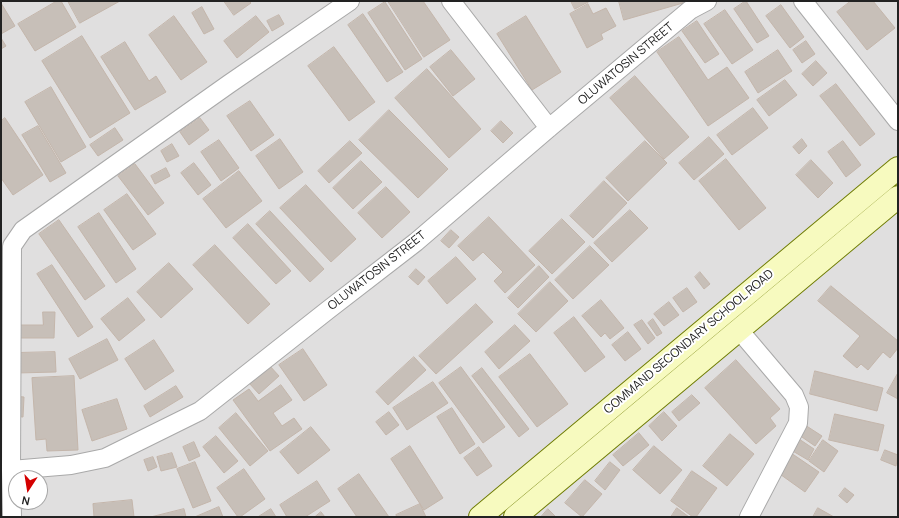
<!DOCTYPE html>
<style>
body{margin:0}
#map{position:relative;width:899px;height:518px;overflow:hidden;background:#f2efe9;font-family:Manrope,sans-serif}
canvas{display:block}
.frame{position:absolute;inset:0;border:2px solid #222;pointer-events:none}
.north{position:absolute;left:8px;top:470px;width:40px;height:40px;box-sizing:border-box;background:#fff;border:1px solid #a7a7a7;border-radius:50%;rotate:192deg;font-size:11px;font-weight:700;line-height:16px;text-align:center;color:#222}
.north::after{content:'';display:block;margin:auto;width:14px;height:18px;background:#d40000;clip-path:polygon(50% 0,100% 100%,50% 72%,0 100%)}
</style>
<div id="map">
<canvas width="899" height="518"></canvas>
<div class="frame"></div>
<div class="north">N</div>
</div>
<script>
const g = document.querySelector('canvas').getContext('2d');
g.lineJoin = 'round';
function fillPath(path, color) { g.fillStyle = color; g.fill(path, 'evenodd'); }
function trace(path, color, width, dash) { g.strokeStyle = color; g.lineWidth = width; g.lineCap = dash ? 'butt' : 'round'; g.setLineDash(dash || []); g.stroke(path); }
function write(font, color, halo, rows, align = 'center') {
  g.font = font + ' Manrope,sans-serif'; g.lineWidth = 4; g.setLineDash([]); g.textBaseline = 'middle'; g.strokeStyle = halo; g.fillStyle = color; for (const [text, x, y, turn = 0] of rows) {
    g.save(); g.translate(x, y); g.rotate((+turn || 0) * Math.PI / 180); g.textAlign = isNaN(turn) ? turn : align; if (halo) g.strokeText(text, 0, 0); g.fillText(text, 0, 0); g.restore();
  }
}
const residential = new Path2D(`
 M1 1H898V517H1ZM16 478H40V502H16Z`);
const building = new Path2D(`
 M57 1H61L76 27 35 51 18 24Z
 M68 1H120L80 23Z
 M224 1H249L251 3 234 15Z
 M388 1H423L450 40 424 57Z
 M571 1H590L575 9Z
 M619 1H683V3L624 20Z
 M746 1 769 36 757 43 734 9Z
 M851 1H873L895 28 867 50 837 12Z
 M385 2 422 59 405 70 368 13Z
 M1 3 15 26 1 34Z
 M588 4 593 14 606 8 616 26 601 34 603 39 587 48 570 14Z
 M781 5 804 37 790 48 766 16Z
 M202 7 214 29 204 34 192 13Z
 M725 10 753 50 732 64 704 24Z
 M363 14 403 72 387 82 348 25Z
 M279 15 284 24 272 31 267 21Z
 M174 16 207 62 181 80 149 35Z
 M256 16 269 32 237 58 224 41Z
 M526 16 561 72 532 90 497 34Z
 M697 21 719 54 705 63 682 31Z
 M82 36 130 113 90 138 42 61Z
 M679 37 708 80 727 67 749 98 708 126 657 52Z
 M1 38 6 46 1 49Z
 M806 41 815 54 802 63 793 50Z
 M125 42 149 81 156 76 166 92 135 110 101 57Z
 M334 47 375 102 349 121 308 66Z
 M451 50 475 79 453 96 430 67Z
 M778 50 792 71 758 93 745 72Z
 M816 61 827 73 813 86 802 74Z
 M427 69 481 129 449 158 395 98Z
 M635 76 689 137 664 159 610 98Z
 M785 80 797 95 769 116 757 100Z
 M836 84 875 134 860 146 820 96Z
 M51 87 86 147 61 162 25 102Z
 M250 101 274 135 251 151 227 116Z
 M753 108 768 128 732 155 717 135Z
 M389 110 448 169 418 198 359 140Z
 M5 118 43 175 13 195 1 178V121Z
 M200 118 209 130 189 145 180 132Z
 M501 121 513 133 503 143 491 131Z
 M38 126 66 173 50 182 22 135Z
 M115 128 123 140 98 156 90 145Z
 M709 137 724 154 694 180 679 163Z
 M280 139 303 172 279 189 256 156Z
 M802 139 807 146 799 154 793 147Z
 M219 140 239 168 221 181 201 152Z
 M350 141 362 153 329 183 318 171Z
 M645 141 667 163 628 201 606 178Z
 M843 141 861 165 846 177 828 152Z
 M172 144 179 156 167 162 161 151Z
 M726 159 766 208 739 230 699 181Z
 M811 160 833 183 818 198 796 175Z
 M361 161 382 182 353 209 333 188Z
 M194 163 211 185 198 195 181 173Z
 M135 164 164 203 148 215 118 176Z
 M166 168 170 176 155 184 151 176Z
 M239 171 262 201 226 228 203 199Z
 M604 181 627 203 593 238 570 216Z
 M306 185 356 239 331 262 280 208Z
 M386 187 410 212 382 238 358 213Z
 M127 194 156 234 133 250 104 210Z
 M630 210 648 228 612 262 594 243Z
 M270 211 324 269 310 282 256 224Z
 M99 213 136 269 116 283 78 227Z
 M489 217 535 265 505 293 494 281 503 272 483 252 473 261 458 246Z
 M562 219 585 242 552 274 529 251Z
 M59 220 105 286 85 300 39 234Z
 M248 224 291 271 276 284 233 238Z
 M451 230 459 237 449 248 441 241Z
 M215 245 270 304 248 324 193 265Z
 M590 246 609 265 573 299 555 280Z
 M456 257 476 279 447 304 428 281Z
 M169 263 193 289 161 318 137 292Z
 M52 265 93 327 78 337 37 274Z
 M539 266 549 277 518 308 508 298Z
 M416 269 425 277 418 285 409 277Z
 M700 272 710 284 704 289 695 277Z
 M550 282 568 301 536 332 518 314Z
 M831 286 898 341V348L890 358 883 352 868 370 861 364 857 368 843 356 860 336 818 301Z
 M687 288 697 302 683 312 673 298Z
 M128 298 145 320 119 341 101 319Z
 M601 300 624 328 610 339 605 333 601 337 582 316Z
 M669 302 679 315 664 326 654 314Z
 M476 304 493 322 436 374 419 356Z
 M43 312H55L54 338H16V325H43Z
 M574 317 605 357 585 372 554 333Z
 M653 319 662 333 657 336 648 323Z
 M642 320 655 338 648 344 634 325Z
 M515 325 530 341 499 369 485 352Z
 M628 332 641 349 625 361 612 345Z
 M107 339 118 360 80 379 69 359Z
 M154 340 174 371 145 390 125 359Z
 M303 349 327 385 304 401 279 365Z
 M55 352 56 372 17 373 16 353Z
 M530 354 568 404 537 427 499 377Z
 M414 357 426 370 388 405 376 392Z
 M736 360 780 409 770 418 776 426 756 444 705 388Z
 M269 365 279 376 259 394 249 383Z
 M461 367 505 427 483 443 439 383Z
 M482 368 529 429 519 437 472 376Z
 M815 371 883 388 877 411 810 394Z
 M898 373V399L887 393Z
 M74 376 78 450 47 451 46 439 36 440 32 378Z
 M433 382 448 403 407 430 393 408Z
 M281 385 292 400 273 413 282 426 294 418 302 429 270 451 233 400 249 389 258 401Z
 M176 386 183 397 150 417 144 406Z
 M692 395 700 403 679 421 672 412Z
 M14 396 24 397 23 417 13 416Z
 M117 399 127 429 92 441 82 410Z
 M452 408 475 444 460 454 437 417Z
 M389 412 399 425 386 435 376 422Z
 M664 412 677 426 662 441 649 426Z
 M236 413 268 451 250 466 219 428Z
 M835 414 884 425 878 451 829 440Z
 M805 425 822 436 815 446 799 435Z
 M311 427 330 450 298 474 280 452Z
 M639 433 649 445 623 466 613 455Z
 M730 434 754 454 727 486 703 466Z
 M216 436 238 461 224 473 203 447Z
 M799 439 814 449 808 460 791 450Z
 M823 440 838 451 824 472 809 461Z
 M194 442 200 456 189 461 183 447Z
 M410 446 443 498 424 510 391 459Z
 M654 446 682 470 660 494 633 470Z
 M479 447 492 466 477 476 464 458Z
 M885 450 898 455 896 466 881 460Z
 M172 453 177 467 161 471 157 457Z
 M791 453 819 472 805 492 777 472Z
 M153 457 157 467 148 471 144 460Z
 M195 462 211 501 193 508 177 469Z
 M610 462 620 470 605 490 595 481Z
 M244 469 265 499 240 517H238L217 488Z
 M692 471 717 488 696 517H693L671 501Z
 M359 474 389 517H357L338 489Z
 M585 480 602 494 582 517 565 503Z
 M317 481 330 501 305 517H287L280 505Z
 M845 488 854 495 847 503 839 496Z
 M132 500 134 517H94L93 504Z
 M420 504 426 517H397L396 515Z
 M219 507 223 517H195Z
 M677 508 689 517H671Z
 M818 508 834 517H813Z
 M184 509 186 517H151Z
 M271 509 276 517H258Z
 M548 509 556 517H541Z
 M321 512 325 517H315Z`);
const minor = new Path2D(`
 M451 1 549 128
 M803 1 898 121
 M739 330 794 395 799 407 798 423 749 517
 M11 470 71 465 105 458 200 411 328 310 416 242 549 128 690 10 707 1
 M12 517 11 470 12 246 23 230 229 84 350 1`);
const secondary = new Path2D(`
 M480 517 898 168
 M515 517 898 197`);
const streetNames = [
 ["OLUWATOSIN STREET",626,64,-40],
 ["OLUWATOSIN STREET",377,271,-38],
 ["COMMAND SECONDARY SCHOOL ROAD",689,342,-40]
];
fillPath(residential, '#e0dfdf');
fillPath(building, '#c7bfb8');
trace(building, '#c4b6ab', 1);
trace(minor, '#a9a9a9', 20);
trace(secondary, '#707d05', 24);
trace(minor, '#fff', 18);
trace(secondary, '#f7fabf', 22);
write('12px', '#222', '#fff', streetNames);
</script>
